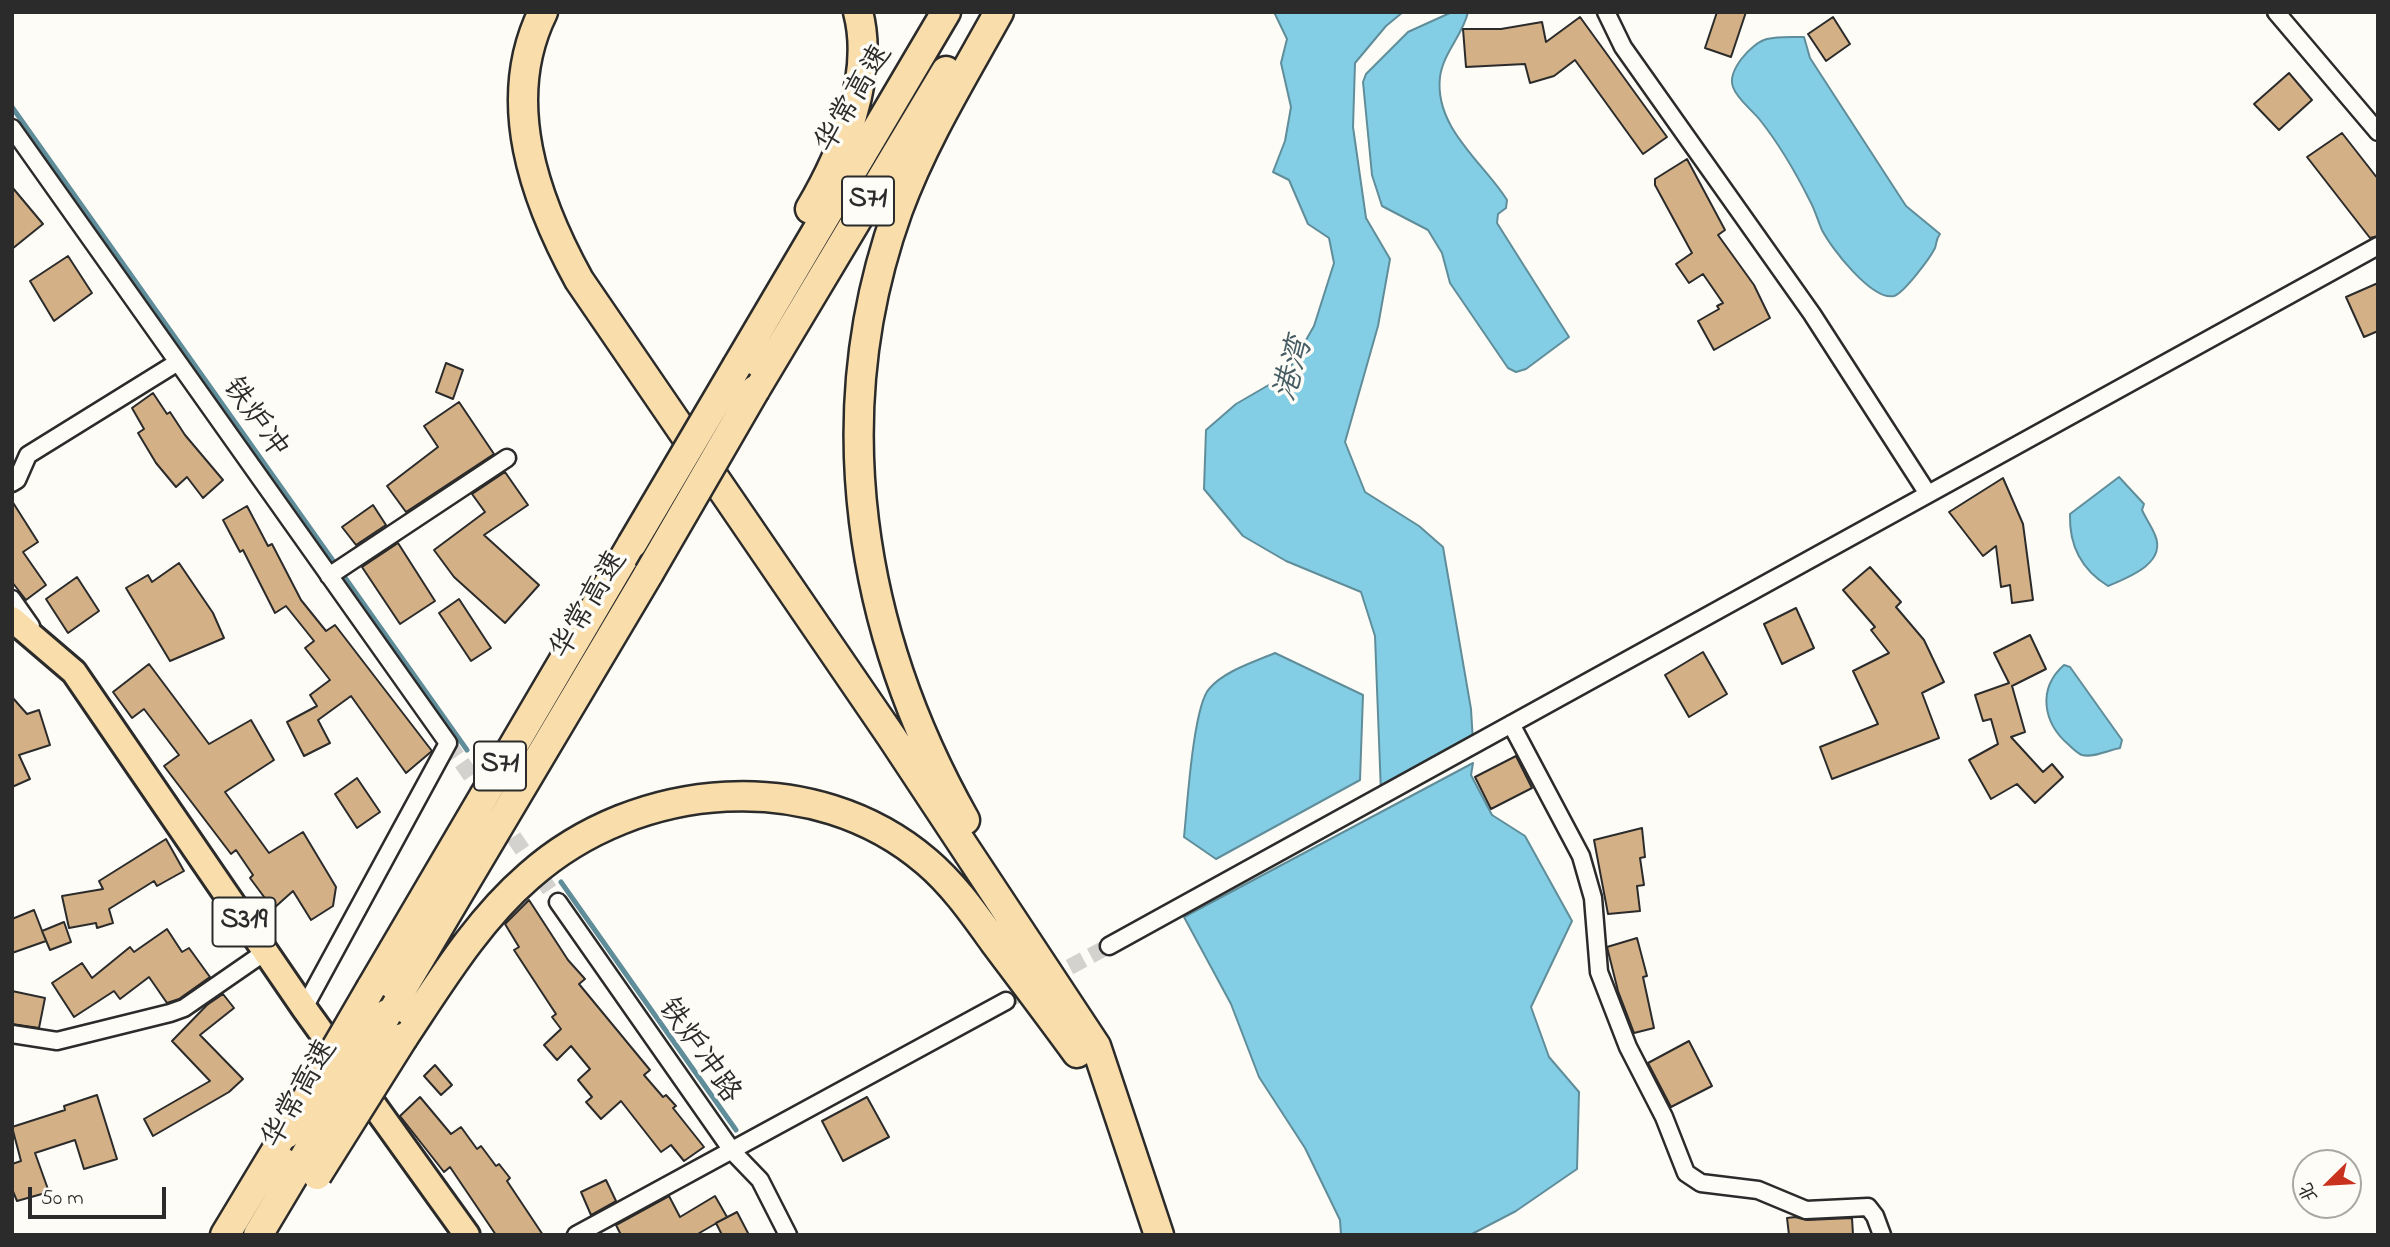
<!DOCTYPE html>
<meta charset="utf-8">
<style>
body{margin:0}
#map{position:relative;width:2390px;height:1247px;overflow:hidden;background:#fdfcf7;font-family:"Indie Flower","LXGW WenKai TC",sans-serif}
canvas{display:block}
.frame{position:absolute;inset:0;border:14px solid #2b2b2b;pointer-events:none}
.north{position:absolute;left:2292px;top:1149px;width:70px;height:70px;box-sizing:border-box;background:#fdfcf7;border:2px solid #a9a8a5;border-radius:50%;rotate:246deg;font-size:19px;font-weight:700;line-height:28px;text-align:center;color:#2b2b2b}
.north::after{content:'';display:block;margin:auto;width:24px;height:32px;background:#c8321e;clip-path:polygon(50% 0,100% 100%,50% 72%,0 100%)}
.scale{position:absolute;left:28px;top:1187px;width:138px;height:32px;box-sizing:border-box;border:4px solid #2b2b2b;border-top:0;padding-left:9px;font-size:21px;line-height:24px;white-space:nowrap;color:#2b2b2b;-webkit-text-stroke:5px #fdfcf7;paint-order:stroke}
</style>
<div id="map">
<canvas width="2390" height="1247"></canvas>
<div class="frame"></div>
<div class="north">北</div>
<div class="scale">50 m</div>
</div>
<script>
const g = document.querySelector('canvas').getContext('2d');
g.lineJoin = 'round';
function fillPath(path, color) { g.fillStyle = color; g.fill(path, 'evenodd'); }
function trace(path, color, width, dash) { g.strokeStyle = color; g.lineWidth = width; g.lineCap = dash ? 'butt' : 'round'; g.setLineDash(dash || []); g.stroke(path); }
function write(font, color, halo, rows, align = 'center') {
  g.font = font + ' "Indie Flower","LXGW WenKai TC",sans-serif'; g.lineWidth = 7; g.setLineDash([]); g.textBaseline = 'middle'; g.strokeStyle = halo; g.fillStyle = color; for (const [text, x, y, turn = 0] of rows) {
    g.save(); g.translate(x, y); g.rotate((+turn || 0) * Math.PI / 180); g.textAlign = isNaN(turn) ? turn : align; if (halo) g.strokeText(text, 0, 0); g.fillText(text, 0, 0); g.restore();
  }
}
const water = new Path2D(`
 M1274 12H1403L1386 26 1355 63 1353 127 1366 218 1390 259 1378 326 1345 442 1365 492 1419 526 1443 547 1471 709 1473 742 1381 793 1375 636 1361 592 1286 561 1243 536 1204 489 1206 430 1236 404 1286 375 1314 326 1334 263 1329 238 1308 224 1289 180 1273 172 1285 141 1291 107 1281 63 1287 39Z
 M1452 12H1468C1463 35 1443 53 1440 77 1434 128 1484 163 1507 200L1506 208 1498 214 1497 223 1569 337 1526 369 1516 372 1508 368 1450 283 1442 253 1428 230 1382 206 1372 175 1363 82 1366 74 1408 32Z
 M1804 37 1810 58 1906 206 1940 234C1936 239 1937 242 1935 248 1930 258 1904 293 1894 296 1872 301 1831 248 1822 230 1818 221 1815 210 1810 201 1796 173 1779 144 1760 120 1752 110 1737 99 1733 87 1727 71 1751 43 1767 39 1778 36 1792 37 1804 37Z
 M2119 477 2144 504 2142 510C2146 519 2152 527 2155 535 2167 563 2129 577 2108 586 2082 570 2069 545 2070 514Z
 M1275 653 1363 695 1360 780 1216 859 1184 837C1187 809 1193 707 1209 689 1224 671 1254 662 1275 653Z
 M2064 665 2070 667 2122 740 2120 748C2109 750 2093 758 2082 755 2077 753 2073 749 2069 745 2043 723 2037 689 2064 665Z
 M1473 763 1471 775 1492 815 1525 836 1572 921 1531 1007 1549 1057 1579 1092 1577 1169 1516 1211 1470 1235H1341L1340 1220 1305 1148 1259 1077 1231 1004 1184 917Z`);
const stream = new Path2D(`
 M12 107 467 750
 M561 882 736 1130`);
const building = new Path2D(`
 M1717 12H1746L1731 57 1705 48Z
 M1580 17 1667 137 1643 154 1575 60 1554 76 1530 83 1525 64 1466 67 1463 29H1501L1542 22 1546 42Z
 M1833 17 1850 44 1826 61 1808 34Z
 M2289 73 2312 100 2279 130 2254 104Z
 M2342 133 2378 179V236L2370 238 2307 157Z
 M1687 159 1725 230 1718 235 1754 285 1770 318 1714 350 1698 321 1719 309 1717 306 1723 303 1703 274 1689 283 1676 264 1692 253 1655 185V179Z
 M12 187 43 224 12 249Z
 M68 256 92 293 54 321 30 281Z
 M2378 283V331L2364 337 2346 297Z
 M446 363 463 370 453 399 436 392Z
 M153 393 167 414 170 412 185 435 223 480 203 498 187 477 176 487 156 463 138 433 144 429 132 408Z
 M459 402 494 454 406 512 387 486 438 447 424 426Z
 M505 472 528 505 484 535 539 585 505 623 454 577 434 550 485 512 472 494Z
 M2003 478 2023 524 2033 600 2012 603 2010 585 2001 587 1996 546 1983 556 1949 512Z
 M12 501 38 542 23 552 46 585 26 600 12 582Z
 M373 505 386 525 356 545 342 527Z
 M247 506 268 546 272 544 301 600 326 631 335 625 432 751 406 773 351 696 318 720 330 743 304 756 287 722 317 706 310 695 330 680 305 648 314 641 286 606 275 613 243 550 240 552 223 520Z
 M398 543 435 601 400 624 362 567Z
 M179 563 213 613 224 638 170 661 126 588 148 575 152 582Z
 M1870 567 1901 602 1896 607 1924 640 1944 682 1922 693 1939 738 1832 779 1820 747 1878 724 1853 671 1889 653 1871 630 1875 627 1843 590Z
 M77 577 99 611 68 633 46 599Z
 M459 599 491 648 471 661 439 613Z
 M1796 608 1814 648 1782 664 1764 624Z
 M2030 635 2046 669 2012 686 2025 732 2011 737 2043 772 2052 764 2063 777 2035 803 2017 784 1991 799 1969 760 1998 744 1991 719 1983 721 1975 695 2009 683 1994 653Z
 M1703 652 1727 694 1689 717 1665 675Z
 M149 664 209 744 251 720 274 760 225 792 269 853 303 832 336 887 333 906 311 920 293 891 273 909 250 878 253 875 236 850 231 854 164 766 179 755 144 709 132 718 113 692Z
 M12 697 27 714 39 710 50 745 19 755 30 779 12 787Z
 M1516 756 1532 788 1491 809 1475 777Z
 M357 778 380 812 357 828 335 794Z
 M1642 828 1645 857 1640 858 1644 885 1637 886 1640 911 1608 914 1594 840Z
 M166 839 184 871 157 886 154 881 109 909 113 923 97 928 96 923 69 928 62 896 103 889 99 881Z
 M529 900 568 960 585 979 579 984 650 1070 644 1075 663 1097 666 1095 676 1106 673 1108 704 1147 684 1161 671 1145 661 1152 621 1101 601 1119 586 1102 592 1097 578 1080 590 1069 571 1046 557 1060 544 1045 561 1029 552 1017 556 1014 514 950 519 947 505 924Z
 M34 910 46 941 12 953V919Z
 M64 922 71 942 50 950 42 931Z
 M167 929 182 952 189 948 210 977 179 999 167 1003 149 977 120 999 114 991 74 1017 52 983 82 963 92 978 130 947 134 952Z
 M1637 938 1647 976 1643 977 1654 1028 1634 1033 1618 991 1607 947Z
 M12 991 45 998 39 1028 12 1024Z
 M223 994 234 1008 200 1035 243 1079 229 1092 153 1136 144 1119 210 1081 172 1041 207 1005Z
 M1689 1041 1712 1086 1671 1107 1648 1063Z
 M435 1065 452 1085 441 1095 424 1076Z
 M97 1095 117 1159 84 1169 75 1140 35 1153 49 1192 17 1201 12 1189V1164L21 1161 12 1127 65 1110 64 1106Z
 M420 1097 451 1134 461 1127 477 1149 481 1146 496 1166 499 1164 510 1178 507 1181 543 1235H496L450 1167 444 1172 400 1116Z
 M867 1097 889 1137 843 1161 822 1121Z
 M606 1180 616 1201 591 1215 581 1192Z
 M669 1196 680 1217 715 1196 727 1217 696 1235H621L616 1225Z
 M737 1212 749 1235H722L716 1223Z
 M1795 1217 1807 1220 1852 1218 1853 1235H1789L1787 1218Z`);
const minorTunnel = new Path2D(`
 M448 743 487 799
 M500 817 558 902
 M1006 1001 1109 946`);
const minor = new Path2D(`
 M1606 12 1623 47 1812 314 1928 494
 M2276 12 2378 132
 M12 128 448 743 304 1008
 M12 483 17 480 28 455 178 362
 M329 576 507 458
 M12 599 31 626
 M1511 724 1581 856 1593 898 1599 972 1628 1047 1664 1117 1686 1173 1701 1183 1758 1190 1806 1210 1868 1207 1875 1216 1882 1235
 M558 902 733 1152 760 1180 788 1235
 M1109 946 2378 246
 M12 1034 57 1041 170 1013 184 1008 265 952
 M576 1235 1006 1001`);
const primary = new Path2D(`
 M12 619 74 672 304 1008 467 1235`);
const motorway = new Path2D(`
 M543 12C499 101 535 200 579 280L891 736 1096 1046 1159 1235
 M810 209C842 155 875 76 858 12
 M737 366 946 12
 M755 390 946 71
 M965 820C859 632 824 415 898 210 924 140 963 77 999 12
 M371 988 632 544
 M387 1014 649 573
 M403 1038C441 981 477 921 529 876 637 780 814 765 927 862 954 885 974 914 995 943 1022 979 1050 1016 1077 1053
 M225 1235 286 1134
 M258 1235 304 1158`);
const motorwayBridge = new Path2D(`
 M632 544 737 366
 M649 573 755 390
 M286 1134 371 988
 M304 1158 387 1014
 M317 1175 403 1038`);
const shields = [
 [868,201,52],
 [500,766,52],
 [244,922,63]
];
const shieldNames = [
 ["S71",868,201],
 ["S71",500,766],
 ["S319",244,922]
];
const streetNames = [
 ["华常高速",856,100,-59],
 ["铁炉冲",253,419,55],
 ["华常高速",591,606,-59],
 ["铁炉冲路",697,1052,55],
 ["华常高速",302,1095,-60]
];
const waterNames = [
 ["港湾",1296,370,-74]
];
fillPath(water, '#83cee4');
trace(water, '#608d9a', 2);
trace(stream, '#608d9a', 5);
fillPath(building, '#d3b086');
trace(building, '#2b2b2b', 2);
trace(minorTunnel, '#d3d2ce', 16, [16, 8]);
trace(minor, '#2b2b2b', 21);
trace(primary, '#2b2b2b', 30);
trace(motorway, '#2b2b2b', 33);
trace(minor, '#fdfcf7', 16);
trace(primary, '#f9deab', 24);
trace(motorway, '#f9deab', 28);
trace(motorwayBridge, '#2b2b2b', 33, []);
trace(motorwayBridge, '#f9deab', 28);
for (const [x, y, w] of shields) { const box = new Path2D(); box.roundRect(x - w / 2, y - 24.5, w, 49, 5); g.fillStyle = '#fdfcf7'; g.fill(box); trace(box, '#2b2b2b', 2); }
write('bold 28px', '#2b2b2b', null, shieldNames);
write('30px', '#2b2b2b', '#fdfcf7', streetNames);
write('italic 32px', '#455c62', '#fdfcf7', waterNames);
</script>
